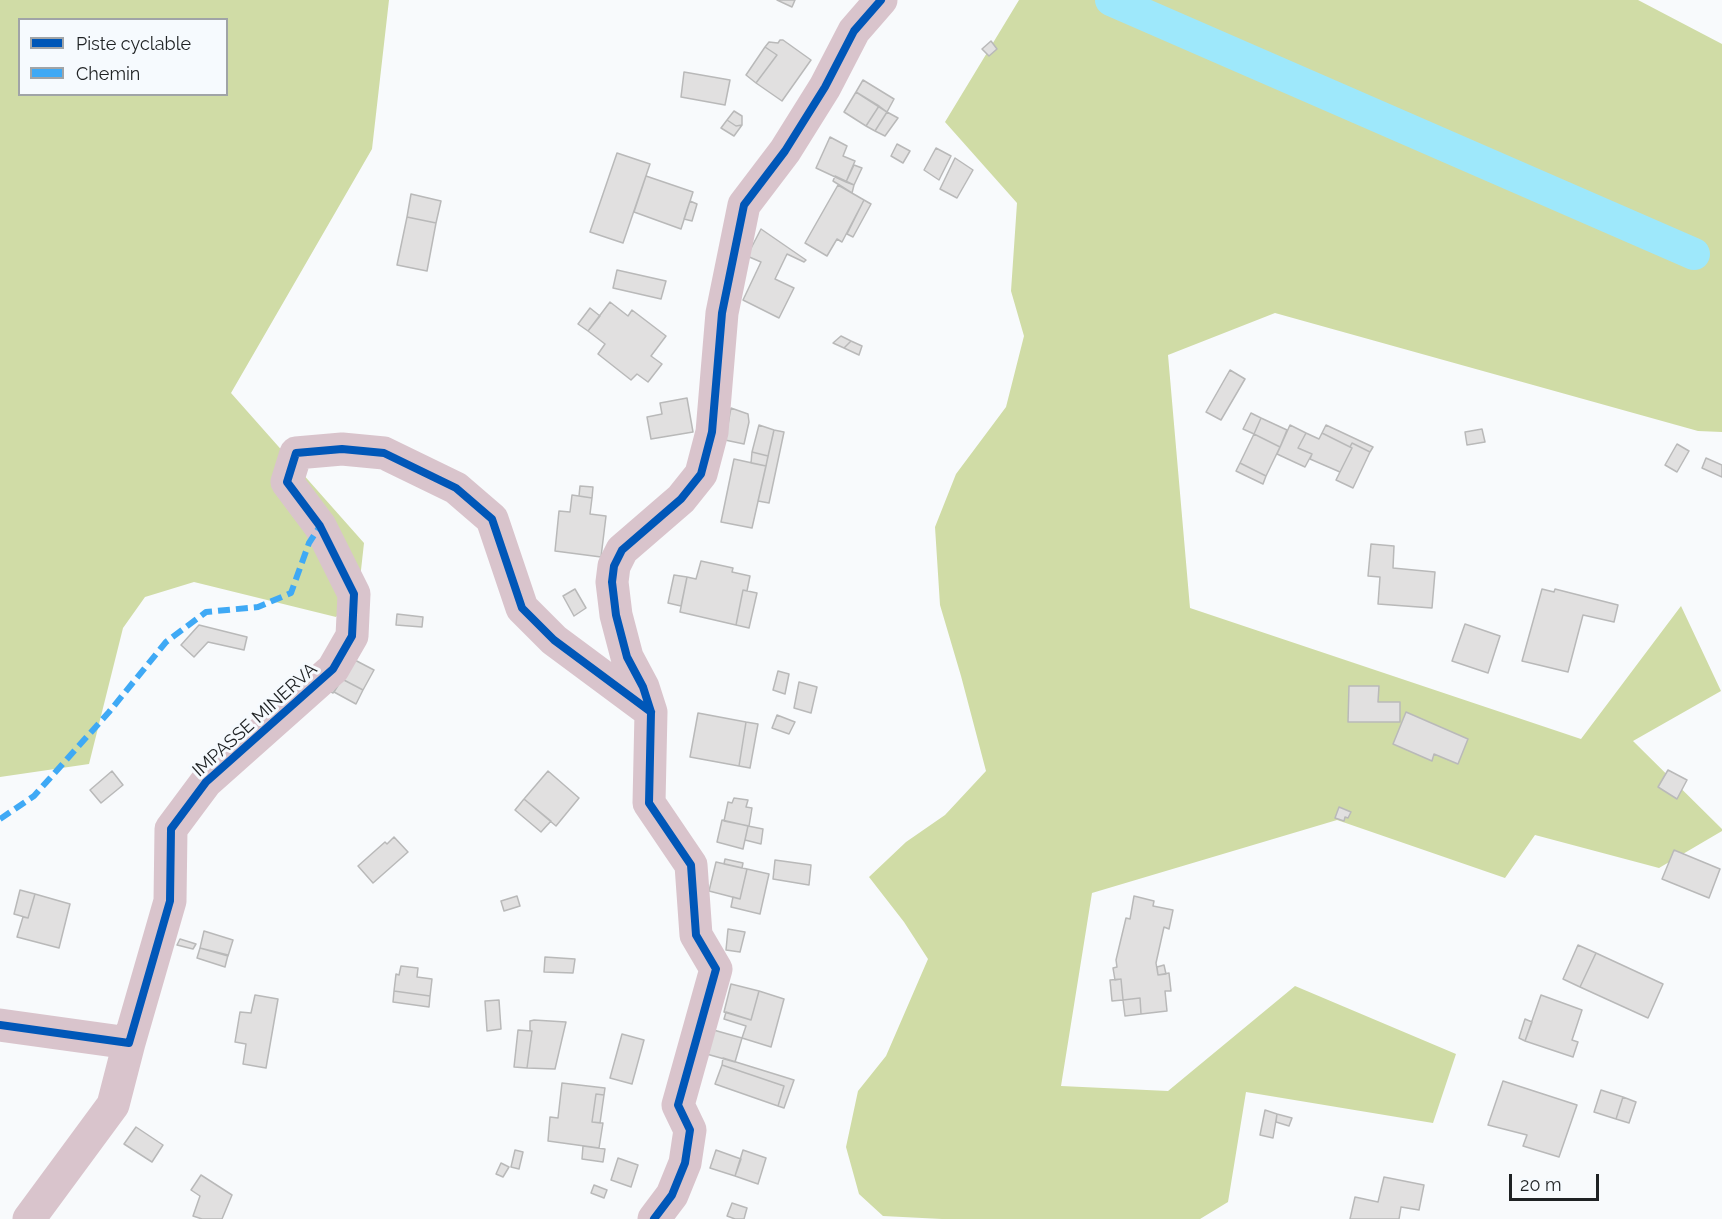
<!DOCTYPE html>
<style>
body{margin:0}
#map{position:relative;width:1722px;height:1219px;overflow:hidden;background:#f8fafc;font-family:Raleway,sans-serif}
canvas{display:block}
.legend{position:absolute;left:18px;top:18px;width:210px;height:78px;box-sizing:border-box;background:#f6fafe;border:2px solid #a0a4a7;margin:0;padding:8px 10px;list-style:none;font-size:18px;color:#1f2224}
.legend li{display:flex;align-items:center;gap:12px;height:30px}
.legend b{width:30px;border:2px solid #a0a4a7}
.scale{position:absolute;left:1509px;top:1174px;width:90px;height:27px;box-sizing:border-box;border:3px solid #1f2224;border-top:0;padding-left:8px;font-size:18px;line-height:21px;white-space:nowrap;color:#1f2224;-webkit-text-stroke:4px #f6fafe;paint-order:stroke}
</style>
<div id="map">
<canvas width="1722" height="1219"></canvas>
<ul class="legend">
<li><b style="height:8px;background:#0057b8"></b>Piste cyclable</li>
<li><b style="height:8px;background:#3fa9f5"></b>Chemin</li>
</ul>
<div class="scale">20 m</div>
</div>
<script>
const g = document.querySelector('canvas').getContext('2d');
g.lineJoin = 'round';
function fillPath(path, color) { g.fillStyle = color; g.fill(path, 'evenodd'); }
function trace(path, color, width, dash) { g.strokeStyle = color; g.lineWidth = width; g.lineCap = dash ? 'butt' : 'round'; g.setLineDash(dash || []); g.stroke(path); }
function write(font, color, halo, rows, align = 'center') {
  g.font = font + ' Raleway,sans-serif'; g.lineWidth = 6; g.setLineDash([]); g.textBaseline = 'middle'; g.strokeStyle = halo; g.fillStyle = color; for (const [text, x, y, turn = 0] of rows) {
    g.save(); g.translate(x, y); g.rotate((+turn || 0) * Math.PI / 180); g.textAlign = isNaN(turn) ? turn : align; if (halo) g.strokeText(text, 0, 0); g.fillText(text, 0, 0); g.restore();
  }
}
const forest = new Path2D(`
 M0 0H389L372 149 231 393 364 543 359 588 336 617 194 582 145 597 123 628 89 764 0 777ZM20 20H226V94H20Z
 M1019 0H1638L1722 44V432L1698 431 1275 313 1168 355 1190 608 1581 739 1681 606 1721 691 1633 741 1722 829V831L1659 868 1535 835 1505 878 1337 820 1092 893 1061 1086 1168 1091 1295 986 1456 1054 1433 1123 1246 1092 1228 1202 1200 1219H942L883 1216 859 1194 846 1147 858 1091 886 1056 928 959 904 922 869 877 906 842 945 815 986 771 961 676 940 605 935 527 956 474 1006 407 1024 336 1011 291 1017 203 945 122Z`);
const canal = new Path2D(`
 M1111 0 1694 254`);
const building = new Path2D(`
 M777 0H795L792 7Z
 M780 40H783L811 60 782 101 756 83 777 55 765 47 769 42 778 43Z
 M991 41 997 49 989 56 982 49Z
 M765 47 777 55 756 83 746 75Z
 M684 72 730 80 725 105 681 97Z
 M863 80 894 99 887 112 856 92Z
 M856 92 879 106 866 126 844 112Z
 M879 106 887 112 875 131 866 126Z
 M734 111 742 116V125L736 126 727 120Z
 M887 112 898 118 885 136 875 131Z
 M727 120 736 126 742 125 734 136 721 128Z
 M830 137 847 146 843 156 855 161 846 182 816 168Z
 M897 144 910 151 903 163 891 156Z
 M936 148 951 156 939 180 924 170Z
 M617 153 650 164 623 243 590 232Z
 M955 158 973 170 957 198 940 189Z
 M854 165 862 168 854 185 846 182Z
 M646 176 693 192 681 229 634 212Z
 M835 176 854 185 852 193 833 181Z
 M838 185 864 200 842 242 837 239 827 256 805 243Z
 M411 194 441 201 436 223 407 217Z
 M864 200 871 204 853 237 847 234Z
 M690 201 697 204 692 221 684 219Z
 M407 217 436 223 427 271 397 265Z
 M761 229 806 260 804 262 787 254 775 279 794 288 779 318 743 300 761 262 747 256Z
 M617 270 666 281 661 299 613 288Z
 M610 302 628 316 632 310 666 336 651 356 662 364 648 382 637 374 631 380 598 354 605 344 588 331Z
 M590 308 600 316 588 331 578 324Z
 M841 336 851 341 844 348 833 343Z
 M851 341 862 346 859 355 844 348Z
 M1230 370 1245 379 1221 420 1206 412Z
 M687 398 693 432 651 439 647 417 662 414 660 403Z
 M731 408 748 414 749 422 744 444 725 440Z
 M1251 413 1261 418 1254 434 1243 429Z
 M1261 418 1287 430 1280 447 1254 434Z
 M759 425 774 430 768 456 752 452Z
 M1290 425 1306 433 1298 448 1312 454 1305 467 1277 454Z
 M1326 425 1373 447 1370 452 1352 443 1350 447 1322 433Z
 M1482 429 1485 442 1467 445 1465 432Z
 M774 430 784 432 769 503 758 501Z
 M1306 433 1319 439 1322 433 1352 448 1340 472 1310 459 1312 454 1298 448Z
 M1254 434 1280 447 1266 476 1240 463Z
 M1352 443 1370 452 1353 488 1336 480 1352 448 1350 447Z
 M1677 444 1689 451 1677 472 1665 465Z
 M752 452 768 456 766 466 751 463Z
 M1706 458 1722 465V477L1702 468Z
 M734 459 766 466 752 528 721 522Z
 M1240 463 1266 476 1263 484 1236 471Z
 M580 486 593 487 592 498 579 496Z
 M572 495 592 498 590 514 606 516 601 557 555 551 559 511 570 512Z
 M1371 544 1394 546 1393 568 1435 572 1432 608 1378 604 1380 577 1368 576Z
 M701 561 733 568 732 572 750 576 747 591 743 590 736 625 680 612 687 577 696 579Z
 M674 575 687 577 681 606 668 603Z
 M575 589 586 608 574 616 563 596Z
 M1542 589 1554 592 1555 589 1618 605 1614 622 1583 615 1568 672 1522 661Z
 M743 590 757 593 749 628 736 625Z
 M397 614 423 617 422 627 396 625Z
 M1465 624 1500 636 1488 673 1452 661Z
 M199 625 247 637 244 650 208 642 194 657 181 645Z
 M349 657 374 670 363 690 342 679 333 693 324 688Z
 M778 671 789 674 785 694 773 690Z
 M342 679 363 690 356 704 334 692Z
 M799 682 817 687 811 713 794 708Z
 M1349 686H1379L1378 702H1400V722H1348Z
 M1406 712 1468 739 1458 764 1434 754 1432 761 1393 744Z
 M698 713 746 722 739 766 690 757Z
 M777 715 795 722 789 734 772 728Z
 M746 722 758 724 750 768 739 766Z
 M1668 770 1687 780 1677 799 1658 787Z
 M112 771 123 785 101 803 90 790Z
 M548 771 579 798 556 826 524 799Z
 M734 798 748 800 746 807 752 808 749 826 724 821 728 802 732 803Z
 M524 799 551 821 541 832 515 810Z
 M1339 807 1351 812 1348 818 1345 817 1344 821 1335 818Z
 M722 820 748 826 743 849 717 842Z
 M748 826 763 829 761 844 745 840Z
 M394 837 408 852 373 883 358 866 385 842 387 844Z
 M1674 850 1720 869 1709 898 1662 879Z
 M725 859 743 863 742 868 724 864Z
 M775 860 811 865 809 885 773 879Z
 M716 862 747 869 740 899 709 891Z
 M747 869 769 874 760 914 731 907 733 897 740 899Z
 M20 890 35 894 28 918 14 914Z
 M35 894 70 904 59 948 17 937 23 917 28 918Z
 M517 896 520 906 504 911 501 901Z
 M1134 896 1154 901 1153 906 1173 910 1169 929 1164 927 1156 963 1158 975 1169 973 1171 991H1165L1167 1011 1141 1014 1140 998 1123 1000 1121 979 1115 980 1113 968 1117 967 1116 960 1126 918 1130 919Z
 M728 929 745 932 740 952 726 950Z
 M204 931 233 940 228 956 200 948Z
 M180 939 196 944 193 949 177 945Z
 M1578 945 1596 953 1580 987 1563 979Z
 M200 948 228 955 225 967 197 958Z
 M1596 953 1663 984 1648 1018 1580 987Z
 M545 957 575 959 573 973 544 972Z
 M1164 965 1166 974 1158 975 1157 967Z
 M401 966 418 968 417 977 432 979 430 996 394 991 396 974 399 975Z
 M1121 979 1123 1000 1112 1001 1110 980Z
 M731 984 759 991 751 1020 724 1012Z
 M394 991 430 996 429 1007 393 1002Z
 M759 991 784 999 771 1047 742 1038 746 1026 724 1019 726 1012 751 1020Z
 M255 995 278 999 266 1068 243 1064 246 1044 235 1042 240 1012 251 1013Z
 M1541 995 1582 1010 1572 1040 1578 1042 1573 1057 1525 1041Z
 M1140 998 1141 1014 1125 1016 1123 1000Z
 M499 1000 501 1029 487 1031 485 1001Z
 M1525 1019 1532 1022 1525 1041 1519 1038Z
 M534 1020 566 1022 555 1069 527 1068 532 1031H530V1021Z
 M710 1029 742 1038 735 1062 703 1053Z
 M518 1030 532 1031 527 1068 514 1067Z
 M622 1034 644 1040 632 1084 610 1078Z
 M723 1058 794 1080 784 1108 778 1106 784 1086 722 1065Z
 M722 1065 784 1086 778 1106 715 1084Z
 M1503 1081 1577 1105 1559 1157 1523 1146 1527 1135 1488 1125Z
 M562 1083 605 1088 604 1095 596 1094 592 1122 603 1123 599 1148 548 1141 550 1117 558 1118Z
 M1601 1090 1623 1097 1616 1119 1594 1112Z
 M596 1094 604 1095 600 1123 592 1122Z
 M1623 1097 1636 1102 1629 1123 1616 1119Z
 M1265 1110 1277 1114 1273 1138 1260 1135Z
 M1277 1114 1292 1118 1289 1126 1276 1122Z
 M136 1127 163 1145 152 1162 124 1144Z
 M583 1146 605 1149 603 1162 582 1159Z
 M515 1150 523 1152 519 1169 511 1167Z
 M716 1150 741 1159 735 1176 710 1168Z
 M743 1150 766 1158 758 1184 735 1176Z
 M618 1158 638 1165 631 1187 611 1180Z
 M501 1163 509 1167 503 1177 496 1174Z
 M201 1175 232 1195 222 1219H202L193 1216 200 1196 191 1190Z
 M1384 1177 1424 1185 1419 1210 1401 1207 1399 1219H1350L1355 1197 1378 1202Z
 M594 1185 607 1190 604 1198 591 1193Z
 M732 1203 747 1208 744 1219H735L727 1216Z`);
const street = new Path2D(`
 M0 1025 129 1043 170 901 171 829 206 782 333 669 352 636 354 594 320 526 287 482 296 453 342 449 384 453 456 488 492 519 522 608 554 640 651 712
 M29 1219 113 1105 129 1043
 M654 1219 672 1195 685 1163 690 1130 678 1105 716 969 696 935 691 865 649 803 651 712 643 687 627 657 616 615 612 582 614 566 622 550 681 499 701 474 712 432 722 313 744 205 785 151 825 87 854 31 881 0`);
const quiet = new Path2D(`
 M0 819 34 796 109 712 166 642 206 612 258 607 291 593 309 543 320 526`);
const cycleway = new Path2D(`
 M0 1025 129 1043 170 901 171 829 206 782 333 669 352 636 354 594 320 526 287 482 296 453 342 449 384 453 456 488 492 519 522 608 554 640 651 712
 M654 1219 672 1195 685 1163 690 1130 678 1105 716 969 696 935 691 865 649 803 651 712 643 687 627 657 616 615 612 582 614 566 622 550 681 499 701 474 712 432 722 313 744 205 785 151 825 87 854 31 881 0`);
const streetNames = [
 ["IMPASSE MINERVA",255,720,-42]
];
fillPath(forest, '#d0dca6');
trace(canal, '#9ee8fb', 32);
fillPath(building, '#e1e0e0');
trace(building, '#b9b9b9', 1.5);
trace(street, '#d9c4cc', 33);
trace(quiet, '#3fa9f5', 6, [12, 6]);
trace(cycleway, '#0057b8', 8);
write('18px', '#1f2224', '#f6fafe', streetNames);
</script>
